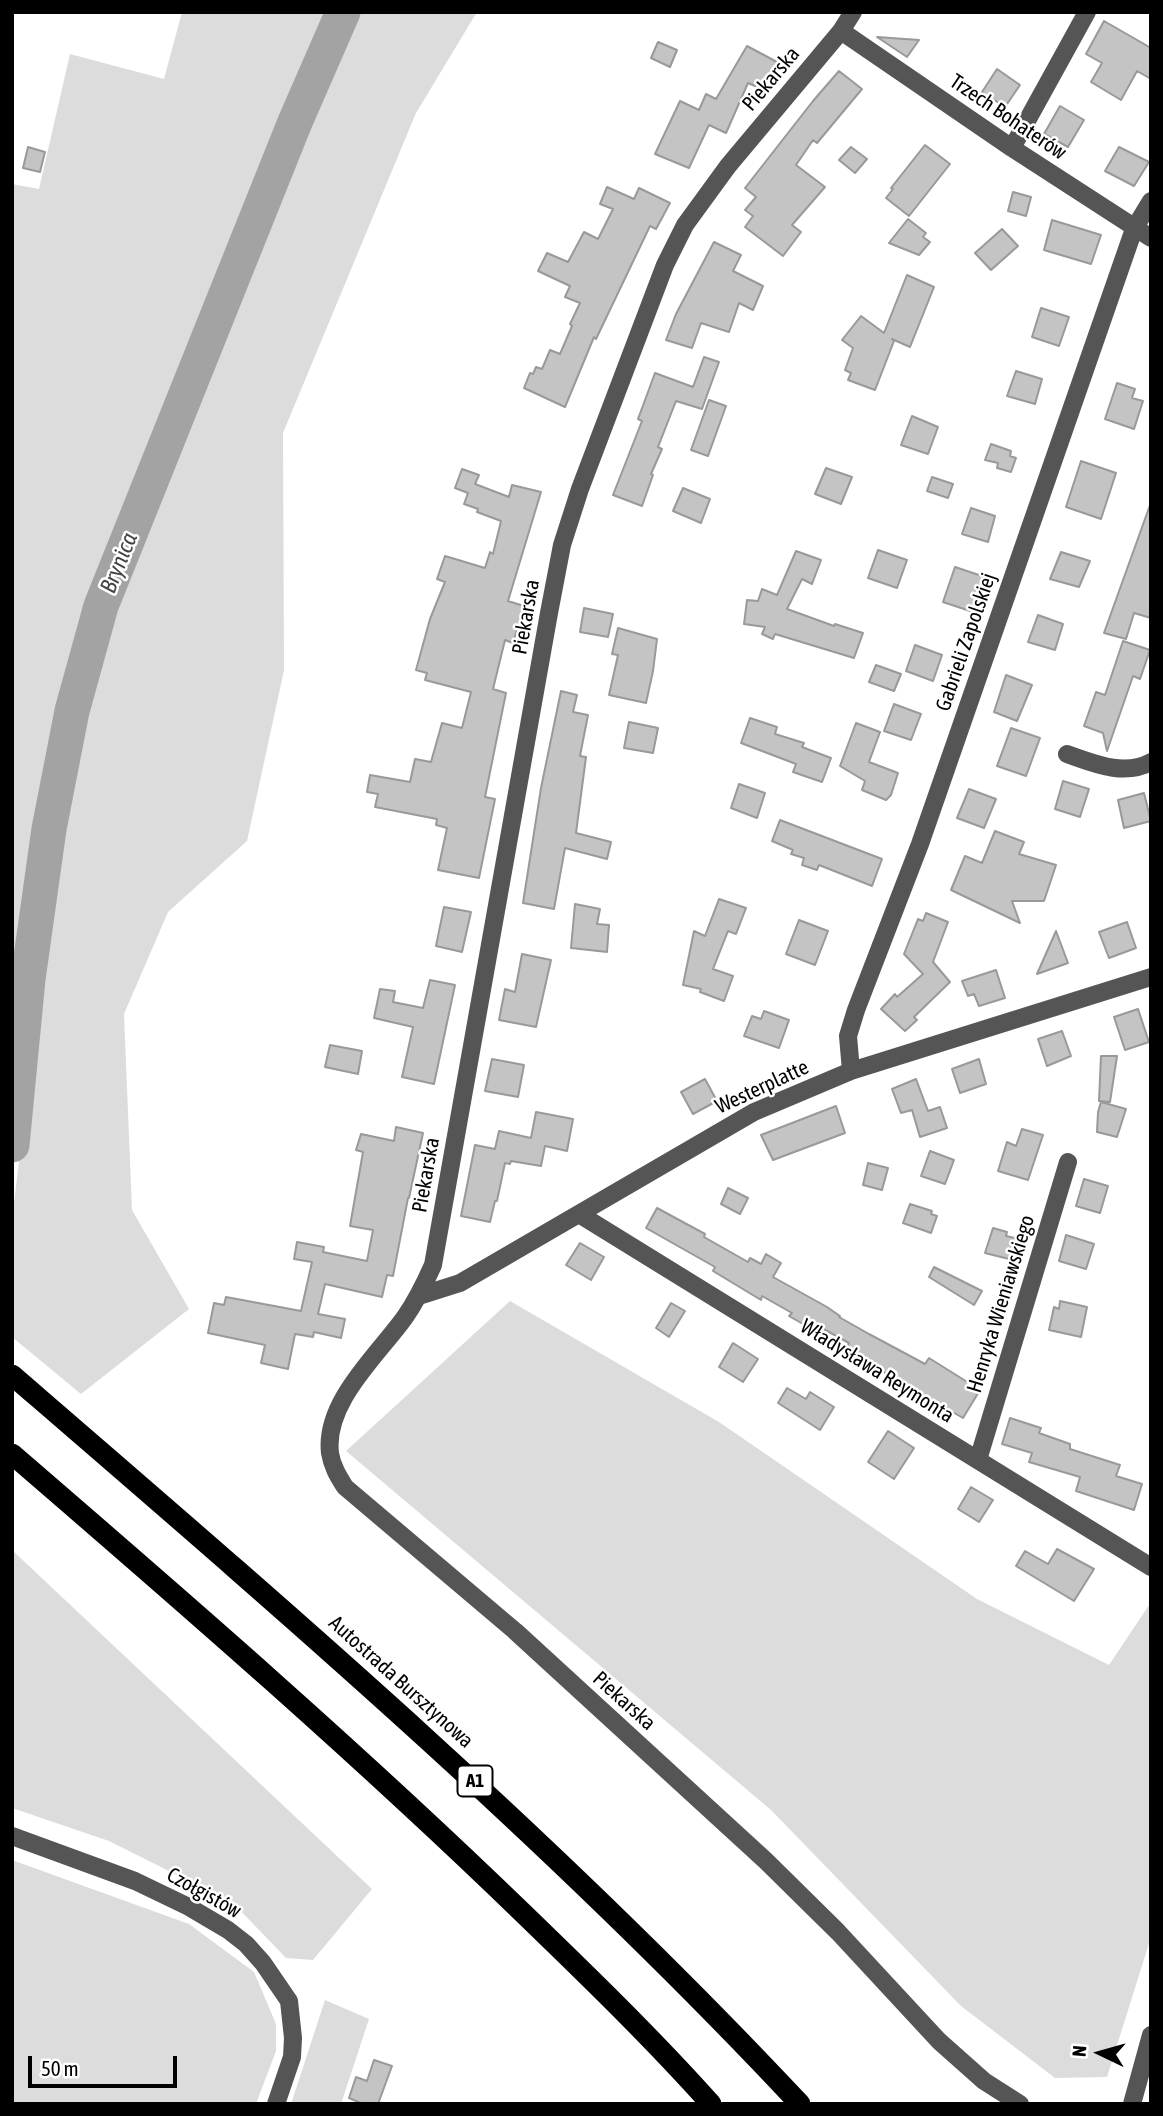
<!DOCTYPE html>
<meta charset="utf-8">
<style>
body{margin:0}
#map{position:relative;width:1163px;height:2116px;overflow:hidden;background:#fff;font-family:"Asap Condensed",sans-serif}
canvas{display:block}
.frame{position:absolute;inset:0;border:14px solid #000;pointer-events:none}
.north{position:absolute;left:1065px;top:2018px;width:70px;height:70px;-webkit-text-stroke:5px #fff;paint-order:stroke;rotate:275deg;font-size:19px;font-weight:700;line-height:28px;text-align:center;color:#000}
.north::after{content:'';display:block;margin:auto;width:24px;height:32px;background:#000;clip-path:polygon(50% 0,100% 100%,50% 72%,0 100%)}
.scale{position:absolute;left:28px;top:2056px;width:149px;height:32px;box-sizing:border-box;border:4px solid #000;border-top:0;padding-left:9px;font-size:21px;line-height:24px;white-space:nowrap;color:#000;-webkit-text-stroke:5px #fff;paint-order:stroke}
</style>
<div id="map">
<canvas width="1163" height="2116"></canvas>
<div class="frame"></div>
<div class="north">N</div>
<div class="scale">50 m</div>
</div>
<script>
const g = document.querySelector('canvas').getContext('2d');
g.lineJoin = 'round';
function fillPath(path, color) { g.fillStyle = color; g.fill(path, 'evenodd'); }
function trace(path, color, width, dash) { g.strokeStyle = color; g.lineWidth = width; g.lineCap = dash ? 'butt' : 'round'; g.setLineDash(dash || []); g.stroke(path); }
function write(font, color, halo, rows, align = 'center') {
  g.font = font + ' "Asap Condensed",sans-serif'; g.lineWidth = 5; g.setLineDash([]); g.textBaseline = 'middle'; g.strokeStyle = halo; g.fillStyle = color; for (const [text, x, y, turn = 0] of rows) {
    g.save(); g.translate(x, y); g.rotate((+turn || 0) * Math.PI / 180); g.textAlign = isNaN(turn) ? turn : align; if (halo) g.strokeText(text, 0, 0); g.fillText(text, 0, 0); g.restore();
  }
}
const green = new Path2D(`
 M182 12H332L147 467 97 602 61 725 38 835 12 1019V184L39 189 70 54 164 79Z
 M354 12H477L416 113 283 433 284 670 247 841 168 912 124 1014 132 1210 189 1309 81 1394 12 1337V1220L60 817 95 660 191 397Z
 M510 1301 719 1422 977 1599 1109 1665 1151 1602V1937L1107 2077 1055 2078 961 2006 771 1810 346 1451Z
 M12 1550 372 1889 313 1960 286 1958 233 1903 109 1841 12 1808Z
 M12 1860 189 1924 254 1972 276 2024V2051L256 2104H12Z
 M325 2000 369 2019 341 2104H291Z`);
const river = new Path2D(`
 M12 1145 28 979 49 829 72 711 101 606 295 122 343 12`);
const building = new Path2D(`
 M1104 21 1151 48V79L1137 71 1121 100 1091 82 1102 63 1086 54Z
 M877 37 919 40 907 57Z
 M658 42 677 50 670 67 651 58Z
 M747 46 777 62 762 89 748 83 726 133 709 125 689 168 655 154 680 101 699 110 706 94 716 99Z
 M997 69 1020 85 1005 107 982 92Z
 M839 71 862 89 817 143 813 140 796 165 825 187 792 225 801 232 783 256 745 227 753 216 745 210 756 197 745 188 813 101Z
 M1060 106 1084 120 1068 147 1044 134Z
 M925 145 950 164 909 216 886 198 893 189 891 188Z
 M28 147 45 152 40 172 23 168Z
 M851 147 867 159 855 173 839 160Z
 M1119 147 1149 162 1134 186 1105 171Z
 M607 187 634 199 639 188 670 203 656 229 650 226 596 339 594 337 565 407 524 388 530 373 533 374 536 367 542 369 550 350 560 354 572 326 570 324 580 303 565 297 570 286 538 271 547 253 568 262 584 232 598 239 613 209 600 204Z
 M1013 192 1031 197 1026 216 1008 211Z
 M908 219 926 233 923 237 930 242 919 255 889 243Z
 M1052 220 1101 235 1091 264 1044 250Z
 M1002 229 1018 246 991 270 975 253Z
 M714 242 741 255 733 271 763 286 753 310 739 303 729 332 701 323 692 348 666 340 676 314Z
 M907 275 934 287 910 347 892 339 894 341 875 390 848 380 851 373 845 370 853 348 842 340 861 316 884 333Z
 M1041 308 1069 317 1059 346 1032 337Z
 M704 357 719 362 702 409 676 401 658 447 662 449 651 474 653 475 642 506 613 495 642 421 638 419 655 373 693 387Z
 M1016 371 1042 379 1035 404 1007 396Z
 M1117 383 1135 389 1132 398 1143 401 1134 429 1105 419Z
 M709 400 726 406 708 456 691 450Z
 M912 416 938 427 928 454 901 445Z
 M991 444 1011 451 1010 456 1016 458 1011 472 997 468 998 463 985 460Z
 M1081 461 1116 473 1101 519 1066 507Z
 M826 468 852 477 841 504 815 494Z
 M462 469 479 475 475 484 509 497 512 485 541 492 508 601 524 606 513 643 505 640 493 689 506 693 485 797 495 799 479 878 438 870 447 828 436 825 437 819 375 807 378 794 367 792 370 775 410 782 415 759 431 762 442 723 462 728 471 692 425 680 427 673 416 670 430 619 445 582 437 579 445 556 485 568 490 552 493 554 501 521 477 512 478 509 464 504 468 493 455 488Z
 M932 477 953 484 948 498 927 491Z
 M683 488 710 499 701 523 673 511Z
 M1150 505 1151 618 1134 613 1126 639 1104 633Z
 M971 508 995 516 988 542 962 534Z
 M878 550 907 560 897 588 868 578Z
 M796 551 821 560 812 584 802 579 787 609 834 626 835 624 863 633 854 658 775 634 773 639 762 634 765 627 744 624 747 600 758 601 762 589 777 595Z
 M1061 552 1090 561 1079 587 1050 579Z
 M955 567 991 579 979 614 943 602Z
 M584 608 613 614 608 637 580 632Z
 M1038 615 1063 624 1055 650 1028 642Z
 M618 628 657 639 653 671 646 703 609 695 618 655 612 654Z
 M1123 641 1150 650 1140 679 1133 676 1107 751 1103 733 1084 726 1096 692 1105 695Z
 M915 645 942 655 933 681 906 671Z
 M876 665 901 674 894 691 869 682Z
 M1006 675 1032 685 1017 721 994 712Z
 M561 691 577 695 573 712 588 715 580 756 586 757 576 833 611 842 607 859 565 848 554 909 523 903 541 788Z
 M894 704 921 714 911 740 884 731Z
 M750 718 777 727 775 734 804 743 802 747 831 758 822 782 793 772 796 764 741 743Z
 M629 722 658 728 653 753 624 748Z
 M856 723 880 732 869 762 898 773 891 795 886 800 862 790 865 781 840 766Z
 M1011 728 1040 738 1026 776 997 766Z
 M1063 781 1089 789 1080 817 1055 809Z
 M739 784 765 793 757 818 731 808Z
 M969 789 996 799 984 828 957 818Z
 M1144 793 1151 821 1124 828 1118 800Z
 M780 820 882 859 872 886 819 865 817 870 802 865 804 858 791 854 793 850 772 841Z
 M995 831 1024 842 1019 854 1056 865 1044 901H1012L1020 923 951 890 965 856 982 863Z
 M719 899 746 908 736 934 728 931 713 969 733 976 724 1001 700 992 701 989 683 985 694 931 705 936Z
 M575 904 600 909 597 924 609 925 607 952 571 948Z
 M444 907 471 912 462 952 436 946Z
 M926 913 948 922 933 962 950 982 914 1017 917 1020 905 1031 881 1009 895 994 897 997 923 974 904 954 918 919 923 921Z
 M799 920 828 931 815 965 786 954Z
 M1127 922 1136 948 1109 958 1099 932Z
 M1056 931 1068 963 1037 974Z
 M522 954 551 960 536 1027 499 1020 505 989 515 992Z
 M996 970 1005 998 979 1006 974 994 968 996 962 981Z
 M430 980 455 985 434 1084 402 1077 413 1027 374 1018 380 989 395 991 393 1002 423 1008Z
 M1138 1009 1149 1042 1125 1050 1114 1017Z
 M764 1011 789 1020 779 1048 744 1036 752 1016 761 1019Z
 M1062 1031 1071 1056 1047 1066 1038 1039Z
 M330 1045 362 1051 358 1074 325 1067Z
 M1101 1056H1117L1110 1102 1099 1101Z
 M492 1059 524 1065 518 1097 485 1091Z
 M979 1059 986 1084 960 1093 952 1069Z
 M705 1079 717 1101 693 1114 681 1092Z
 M916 1079 928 1111 940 1107 947 1128 920 1137 912 1110 901 1113 892 1089Z
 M1101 1102 1126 1109 1117 1137 1097 1132 1098 1112Z
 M836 1106 845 1133 773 1160 761 1135Z
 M536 1112 573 1119 567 1151 545 1146 541 1166 511 1161 510 1164 505 1163 497 1201H495L490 1222 461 1216 475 1145 495 1149 499 1131 531 1138Z
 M396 1127 423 1133 409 1198H408L393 1276 387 1275 382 1297 325 1284 318 1314 345 1319 341 1338 314 1332 313 1337 295 1334 288 1369 261 1363 265 1345 208 1333 214 1303 224 1305 226 1297 301 1311 312 1262 294 1259 297 1242 324 1247 323 1252 367 1261 373 1230 350 1226 363 1152 356 1150 361 1134 394 1141Z
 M1022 1129 1043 1135 1028 1180 998 1171 1007 1142 1016 1146Z
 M930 1151 954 1160 945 1184 921 1176Z
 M868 1163 888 1168 882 1190 863 1185Z
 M1084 1179 1108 1186 1100 1213 1076 1206Z
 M728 1188 748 1198 740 1214 721 1204Z
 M910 1204 932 1211 931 1214 937 1216 931 1233 903 1223Z
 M657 1208 705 1234 704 1237 748 1262 750 1258 761 1264 766 1254 781 1263 773 1277 827 1307 840 1316 839 1317 869 1334 925 1364 929 1358 980 1390 963 1418 845 1350 849 1343 818 1326 815 1331 789 1316 792 1313 762 1296 761 1300 713 1271 715 1267 646 1228Z
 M993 1228 1007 1232 1006 1236 1019 1239 1013 1260 985 1253Z
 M1066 1235 1094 1244 1086 1269 1059 1261Z
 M580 1243 604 1257 591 1280 566 1265Z
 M934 1267 982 1291 974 1305 929 1277Z
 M1060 1301 1087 1307 1081 1337 1049 1330 1054 1307 1059 1309Z
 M671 1303 685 1311 669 1337 656 1328Z
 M733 1343 758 1359 743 1382 719 1367Z
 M787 1388 806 1399 810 1392 834 1407 820 1430 778 1403Z
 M1010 1418 1041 1428 1039 1433 1070 1444V1449L1120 1465 1116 1476 1142 1484 1134 1510 1076 1491 1080 1477 1029 1462 1032 1453 1002 1444Z
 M888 1431 914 1448 894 1479 868 1462Z
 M971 1487 993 1500 979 1522 958 1509Z
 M1057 1549 1094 1569 1074 1601 1016 1566 1025 1551 1048 1564Z
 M374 2060 392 2066 378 2104H363L349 2098 356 2077 367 2081Z`);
const minor = new Path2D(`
 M853 12 841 31 728 166 685 225 665 265 580 489 562 545 549 613 433 1265C425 1283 417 1300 405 1317 378 1355 324 1402 330 1453 332 1466 338 1476 345 1487L515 1631 766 1861 838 1932 939 2041 984 2081 1020 2104
 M841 31 1012 148 1151 238
 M1012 148 1087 12
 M1067 754C1093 763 1124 777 1151 762
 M851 1071 848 1036 856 1010 920 844 1134 229 1151 201
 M579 1214 1151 1567
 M419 1296 460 1283 754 1112 851 1071 1151 977
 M978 1460 1068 1162
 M12 1836 135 1881 189 1907 228 1930 246 1944 263 1963 289 2001 293 2038 292 2057 276 2104
 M1132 2104 1151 2035`);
const highway = new Path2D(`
 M12 1375C283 1609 555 1842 800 2104
 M12 1454C186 1604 360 1755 525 1915 588 1976 652 2038 711 2104`);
const shields = [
 [475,1781,35]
];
const shieldNames = [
 ["A1",475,1781]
];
const streetNames = [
 ["Piekarska",771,79,-50],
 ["Trzech Bohaterów",1008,117,34],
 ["Piekarska",526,617,-80],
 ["Gabrieli Zapolskiej",966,642,-71],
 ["Westerplatte",762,1087,-25],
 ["Piekarska",426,1175,-80],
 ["Henryka Wieniawskiego",1001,1304,-73],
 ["Władysława Reymonta",877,1371,32],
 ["Autostrada Bursztynowa",401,1682,42],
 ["Piekarska",624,1701,42],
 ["Czołgistów",204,1893,29]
];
const waterNames = [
 ["Brynica",119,563,-68]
];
fillPath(green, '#dcdcdc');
trace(river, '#a3a3a3', 35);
fillPath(building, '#c4c4c4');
trace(building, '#999', 2);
trace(minor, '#555', 18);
trace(highway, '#000', 21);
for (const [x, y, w] of shields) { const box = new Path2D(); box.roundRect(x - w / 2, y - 15.5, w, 31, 5); g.fillStyle = '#fff'; g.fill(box); trace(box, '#000', 2); }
write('bold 19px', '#000', null, shieldNames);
write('21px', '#000', '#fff', streetNames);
write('italic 23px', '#444', '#fff', waterNames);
</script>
